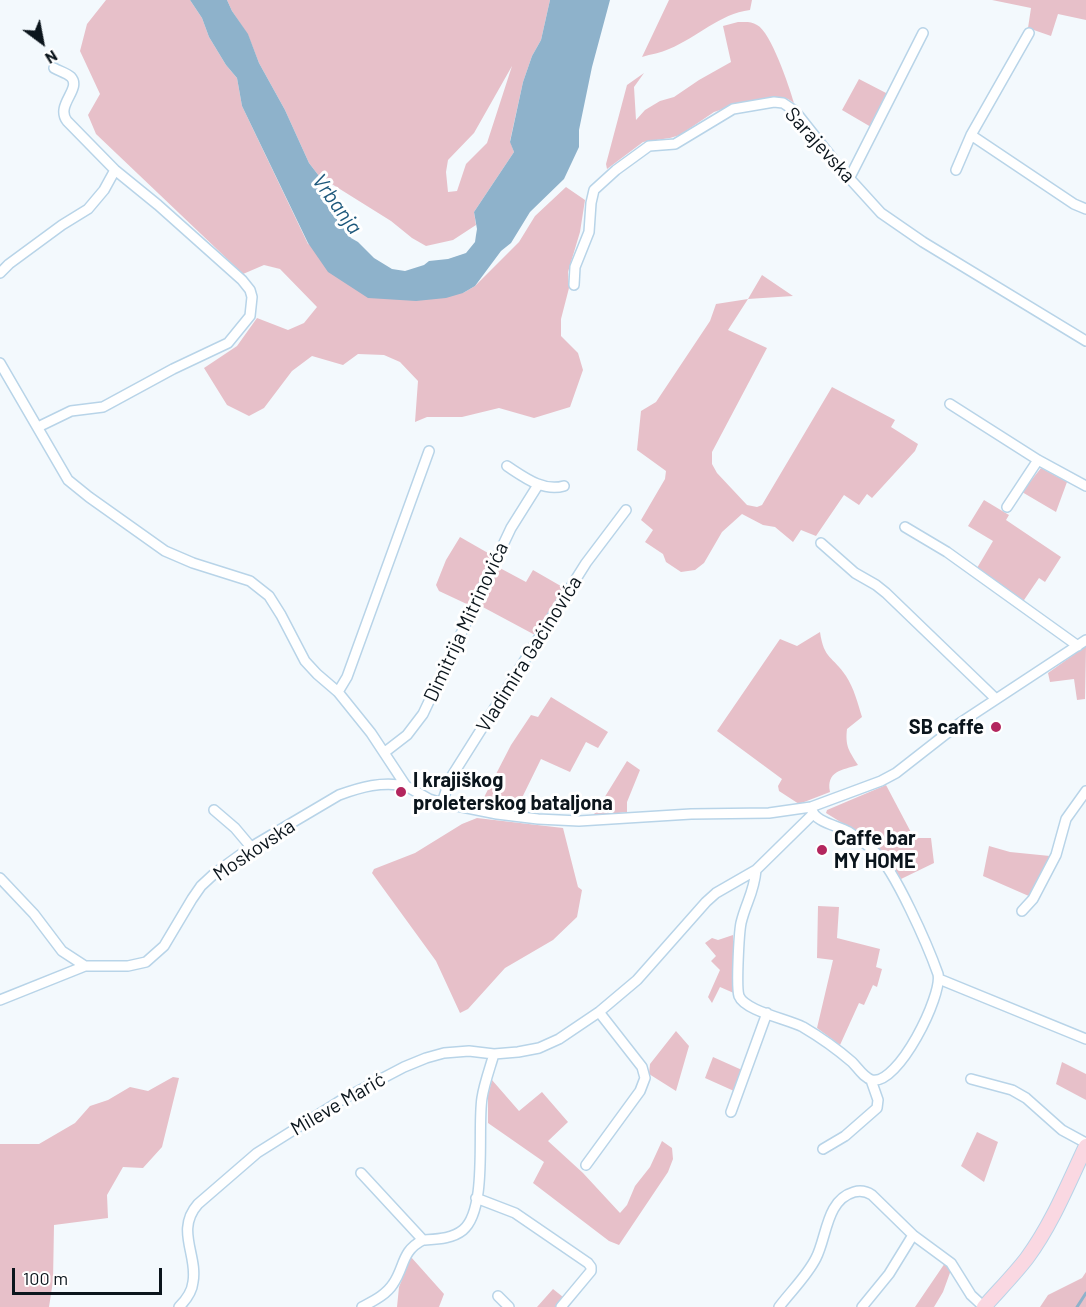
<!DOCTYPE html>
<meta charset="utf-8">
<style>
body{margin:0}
#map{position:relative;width:1086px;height:1307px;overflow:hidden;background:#f3f9fd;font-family:Barlow,sans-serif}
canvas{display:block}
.north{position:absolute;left:12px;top:12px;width:60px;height:60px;-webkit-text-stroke:4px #fff;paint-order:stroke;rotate:148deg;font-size:16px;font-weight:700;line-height:24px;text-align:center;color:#0b151c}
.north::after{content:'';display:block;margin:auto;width:21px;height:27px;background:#0b151c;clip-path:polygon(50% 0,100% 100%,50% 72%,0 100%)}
.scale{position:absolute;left:12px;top:1268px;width:150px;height:27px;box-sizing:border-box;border:3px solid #0b151c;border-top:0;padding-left:8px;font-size:18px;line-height:21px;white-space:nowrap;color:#0b151c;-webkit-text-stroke:4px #fff;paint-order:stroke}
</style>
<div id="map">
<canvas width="1086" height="1307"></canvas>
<div class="north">N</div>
<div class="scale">100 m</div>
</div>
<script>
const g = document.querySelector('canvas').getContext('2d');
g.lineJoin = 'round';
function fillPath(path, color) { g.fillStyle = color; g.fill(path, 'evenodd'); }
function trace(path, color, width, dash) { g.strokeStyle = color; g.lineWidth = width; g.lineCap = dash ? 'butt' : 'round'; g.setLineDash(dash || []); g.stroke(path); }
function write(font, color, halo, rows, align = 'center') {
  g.font = font + ' Barlow,sans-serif'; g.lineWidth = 6; g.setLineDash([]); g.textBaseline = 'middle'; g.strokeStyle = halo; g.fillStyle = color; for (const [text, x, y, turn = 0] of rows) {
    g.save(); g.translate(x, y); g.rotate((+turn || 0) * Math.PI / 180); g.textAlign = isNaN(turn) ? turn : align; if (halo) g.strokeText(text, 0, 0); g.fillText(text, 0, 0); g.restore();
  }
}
const green = new Path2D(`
 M106 0H190L202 18 209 37 226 65 237 78 242 106 308 244 463 293 475 286 519 242 535 216 566 187 585 200 580 232 568 272 569 288 561 319V336L578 353 583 370 570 407 534 418 499 408 462 417H427L415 422 418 381 400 362 384 355 358 354 343 365 312 356 292 371 264 408 249 416 227 405 204 368 237 346 257 318 288 330 304 323 317 307 280 269 264 265 243 274 96 134 88 115 100 94 80 51 87 24Z
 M227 0H550L541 40 532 56 523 82 510 141 514 152 474 212 476 225 453 240 426 246 412 238 391 221 319 176 309 163 285 110 259 63 248 35 232 11ZM512 66 487 143 466 164 457 191 448 192 446 172 448 160 474 133Z
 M669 0H752L750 10C719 14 698 37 669 49 661 53 651 54 642 57Z
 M992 0H1086V20L1058 14 1051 36 1028 28 1031 8Z
 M738 22C745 22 751 21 757 25 771 32 789 86 794 103L788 99 780 98 732 106 714 112 680 135 670 138 643 142 607 169 606 164 627 85 644 73 634 87 636 120 645 110 660 101 674 97 699 80 731 62 723 26Z
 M859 79 888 94 871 127 842 110Z
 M762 275 793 296 748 299 728 330 767 348 712 452V464L717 473 747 505 757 507 762 505 832 387 895 420 891 427 918 444 915 451 872 498 867 494 859 505 844 495 816 536 801 530 793 542 775 527 763 525 742 514 722 532 704 563 695 570 681 572 666 562 663 554 645 542 653 530 641 520 665 479 666 471 637 450 641 411 656 402 710 321 716 304 748 299Z
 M1041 468 1067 482 1056 512 1022 492Z
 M984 500 1009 515 1006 520 1061 557 1045 582 1039 578 1022 603 977 568 993 541 968 526Z
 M460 537 495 557 471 606 439 591 436 585 446 560Z
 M498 567 526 582 533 570 566 589 535 635 479 605Z
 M820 632C824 660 833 656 846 676 854 688 858 704 862 717L847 729C845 746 849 751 858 765 842 770 826 771 830 792L799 804 779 791 778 786 782 779 717 731 780 639 797 646Z
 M1086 646 1085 699 1077 700 1074 679 1050 682 1048 673Z
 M551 697 608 732 598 748 586 742 570 772 541 759 517 808 480 805 511 745 531 715 538 717Z
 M627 761 640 770 627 802V812L593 816Z
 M886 785 914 838H931L934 863 901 879 888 857 860 834 826 813 827 810Z
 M477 818 563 828 578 887 582 890 577 917 553 940 505 968 468 1009 460 1013 436 961 372 873 374 869 415 853 462 824Z
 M989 846 1010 852 1050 856 1031 897 983 876Z
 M818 906 839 907 837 938 880 949 876 967 882 969 877 987 873 985 864 1005 859 1003 840 1045 817 1028 833 960 817 958Z
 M733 935 736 994 720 987 712 1003 708 997 720 970 711 961 716 956 705 943 712 938 718 940Z
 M676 1031 689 1046 676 1091 649 1074 650 1064Z
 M713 1057 742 1070 734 1091 705 1078Z
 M1062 1062 1086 1074V1100L1056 1084Z
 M173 1077 179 1078 162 1147 143 1168 123 1167 107 1195 108 1218 54 1225 53 1281 49 1307H0V1144H39L75 1123 90 1106 108 1100 130 1087 148 1091Z
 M492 1080 519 1111 542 1092 568 1122 548 1141 583 1173 620 1213 627 1205 635 1186 650 1167 662 1141 672 1148 673 1159 668 1172 619 1245 609 1241 533 1183 544 1162 488 1123V1095Z
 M977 1132 998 1142 984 1182 961 1166Z
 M411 1257 444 1294 439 1307H397L399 1287Z
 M945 1263 951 1270 943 1292 934 1307H915Z
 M1086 1272V1307H1040L1048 1295 1082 1278Z
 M553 1289 563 1297 556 1307H537Z`);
const water = new Path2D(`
 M190 0H227L232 11 248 34 259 63 285 110 309 163 319 176 327 206 351 238 358 242 374 258 392 269 405 271 424 265 429 261 448 259 466 253 475 242 476 235 477 229 474 212 514 152 510 142 523 82 532 56 541 40 550 0H610L592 67 579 130V147L564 179 530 212 511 243 501 251 475 286 463 293 446 298 416 301 368 298 328 272 308 243 242 106 237 78 226 65 209 37 202 18Z`);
const stream = new Path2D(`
 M1077 1307 1086 1293`);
const street = new Path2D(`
 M1029 33 971 135 1074 204 1086 209
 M956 170 971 135
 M850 177 923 33
 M0 273 9 264 62 225 88 209 104 190 115 170
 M574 285 575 267 589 232 591 203 594 190 616 170 649 146 675 144 733 109 774 102 783 103 795 111 841 169 881 213 923 242 1086 341
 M0 363 68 480 89 497 165 551 193 563 250 581 269 596 281 615 305 661 317 674 338 692 371 733 406 786 429 799 442 803 497 814 538 819 579 821 691 814 769 813 811 807 881 781 896 773 960 723 1086 640
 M950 404 1038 460 1086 486
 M38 427 71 411 103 407 173 369 228 343 250 316 252 297 250 290 242 280 158 205 115 170 67 121C55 105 82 89 71 77 67 73 59 71 54 68
 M507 466C524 477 543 492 564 486
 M1007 507 1038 460
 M905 527 947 552 1078 646
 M821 543 855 573 876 585 886 593 996 699
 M338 692 347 677 429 451
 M385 752 407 735 423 714 511 528 538 485
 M442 803 450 779 586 563 626 510
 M214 810 235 828 251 847
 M756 870C754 893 746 902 741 923 739 933 736 987 739 996 745 1011 788 1019 803 1027 820 1037 837 1049 852 1062 858 1068 864 1078 872 1080 898 1086 943 995 938 974 928 946 895 870 875 852 867 845 857 837 849 832 837 825 815 823 811 808
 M0 878 34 914 62 951 85 966
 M1022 911 1033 899 1056 855 1066 819 1086 791
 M939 979 1086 1039
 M0 1000 85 966H128L146 962 164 946 192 899 201 886 215 873 251 847 339 795C361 787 382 781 406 786
 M971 1079 1012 1090 1026 1098 1062 1130 1086 1143
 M731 1112 767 1013
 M823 1149 845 1136 877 1108 878 1100 871 1080
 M586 1165 640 1091 645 1078 642 1067 599 1012
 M361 1173 423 1240C436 1239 452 1239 463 1230 488 1209 477 1129 482 1098 484 1084 490 1068 494 1054
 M476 1198 515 1213 588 1263 591 1267V1271L561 1307
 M498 1296 509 1307
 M179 1307C186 1300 192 1292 193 1282 198 1255 175 1230 198 1204L257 1153 343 1099 404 1067 426 1058 444 1053 469 1051 494 1054 518 1052 539 1048 559 1039 599 1012 637 980 706 902 716 893 756 870 813 814
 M362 1307C373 1301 386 1295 393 1284 405 1267 401 1251 423 1240
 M779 1307C791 1291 807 1276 816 1258 827 1237 826 1200 854 1192 861 1190 866 1191 872 1195L913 1235 951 1263 971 1295 984 1307
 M862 1307 889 1274 913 1235`);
const secondary = new Path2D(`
 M984 1307C998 1291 1014 1275 1027 1258 1052 1224 1068 1184 1086 1146`);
const markers = [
 [996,727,6,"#b3265e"],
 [401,792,6,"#b3265e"],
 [822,850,6,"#b3265e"]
];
const streetNames = [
 ["Sarajevska",820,145,48],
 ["Dimitrija Mitrinovića",466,622,-65],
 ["Vladimira Gaćinovića",529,654,-58],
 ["Moskovska",254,850,-34],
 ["Mileve Marić",338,1104,-30]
];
const poiNames = [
 ["SB caffe",984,727,"right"],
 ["I krajiškog",413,780],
 ["proleterskog bataljona",413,803],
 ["Caffe bar",834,838],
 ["MY HOME",834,861]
];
const waterNames = [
 ["Vrbanja",337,204,54]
];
fillPath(green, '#e7c0c9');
fillPath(water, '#8eb2cb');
trace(stream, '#8eb2cb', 3);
trace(street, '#b8d4e8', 12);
trace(secondary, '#b8d4e8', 16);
trace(street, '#fff', 9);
trace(secondary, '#fad8e2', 14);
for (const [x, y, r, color] of markers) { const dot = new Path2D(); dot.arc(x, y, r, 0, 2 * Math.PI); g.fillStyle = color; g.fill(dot); trace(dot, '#fff', 2); }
write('20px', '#0b151c', '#fff', streetNames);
write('bold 20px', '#0b151c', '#fff', poiNames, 'left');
write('italic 21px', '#1c577b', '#fff', waterNames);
</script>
